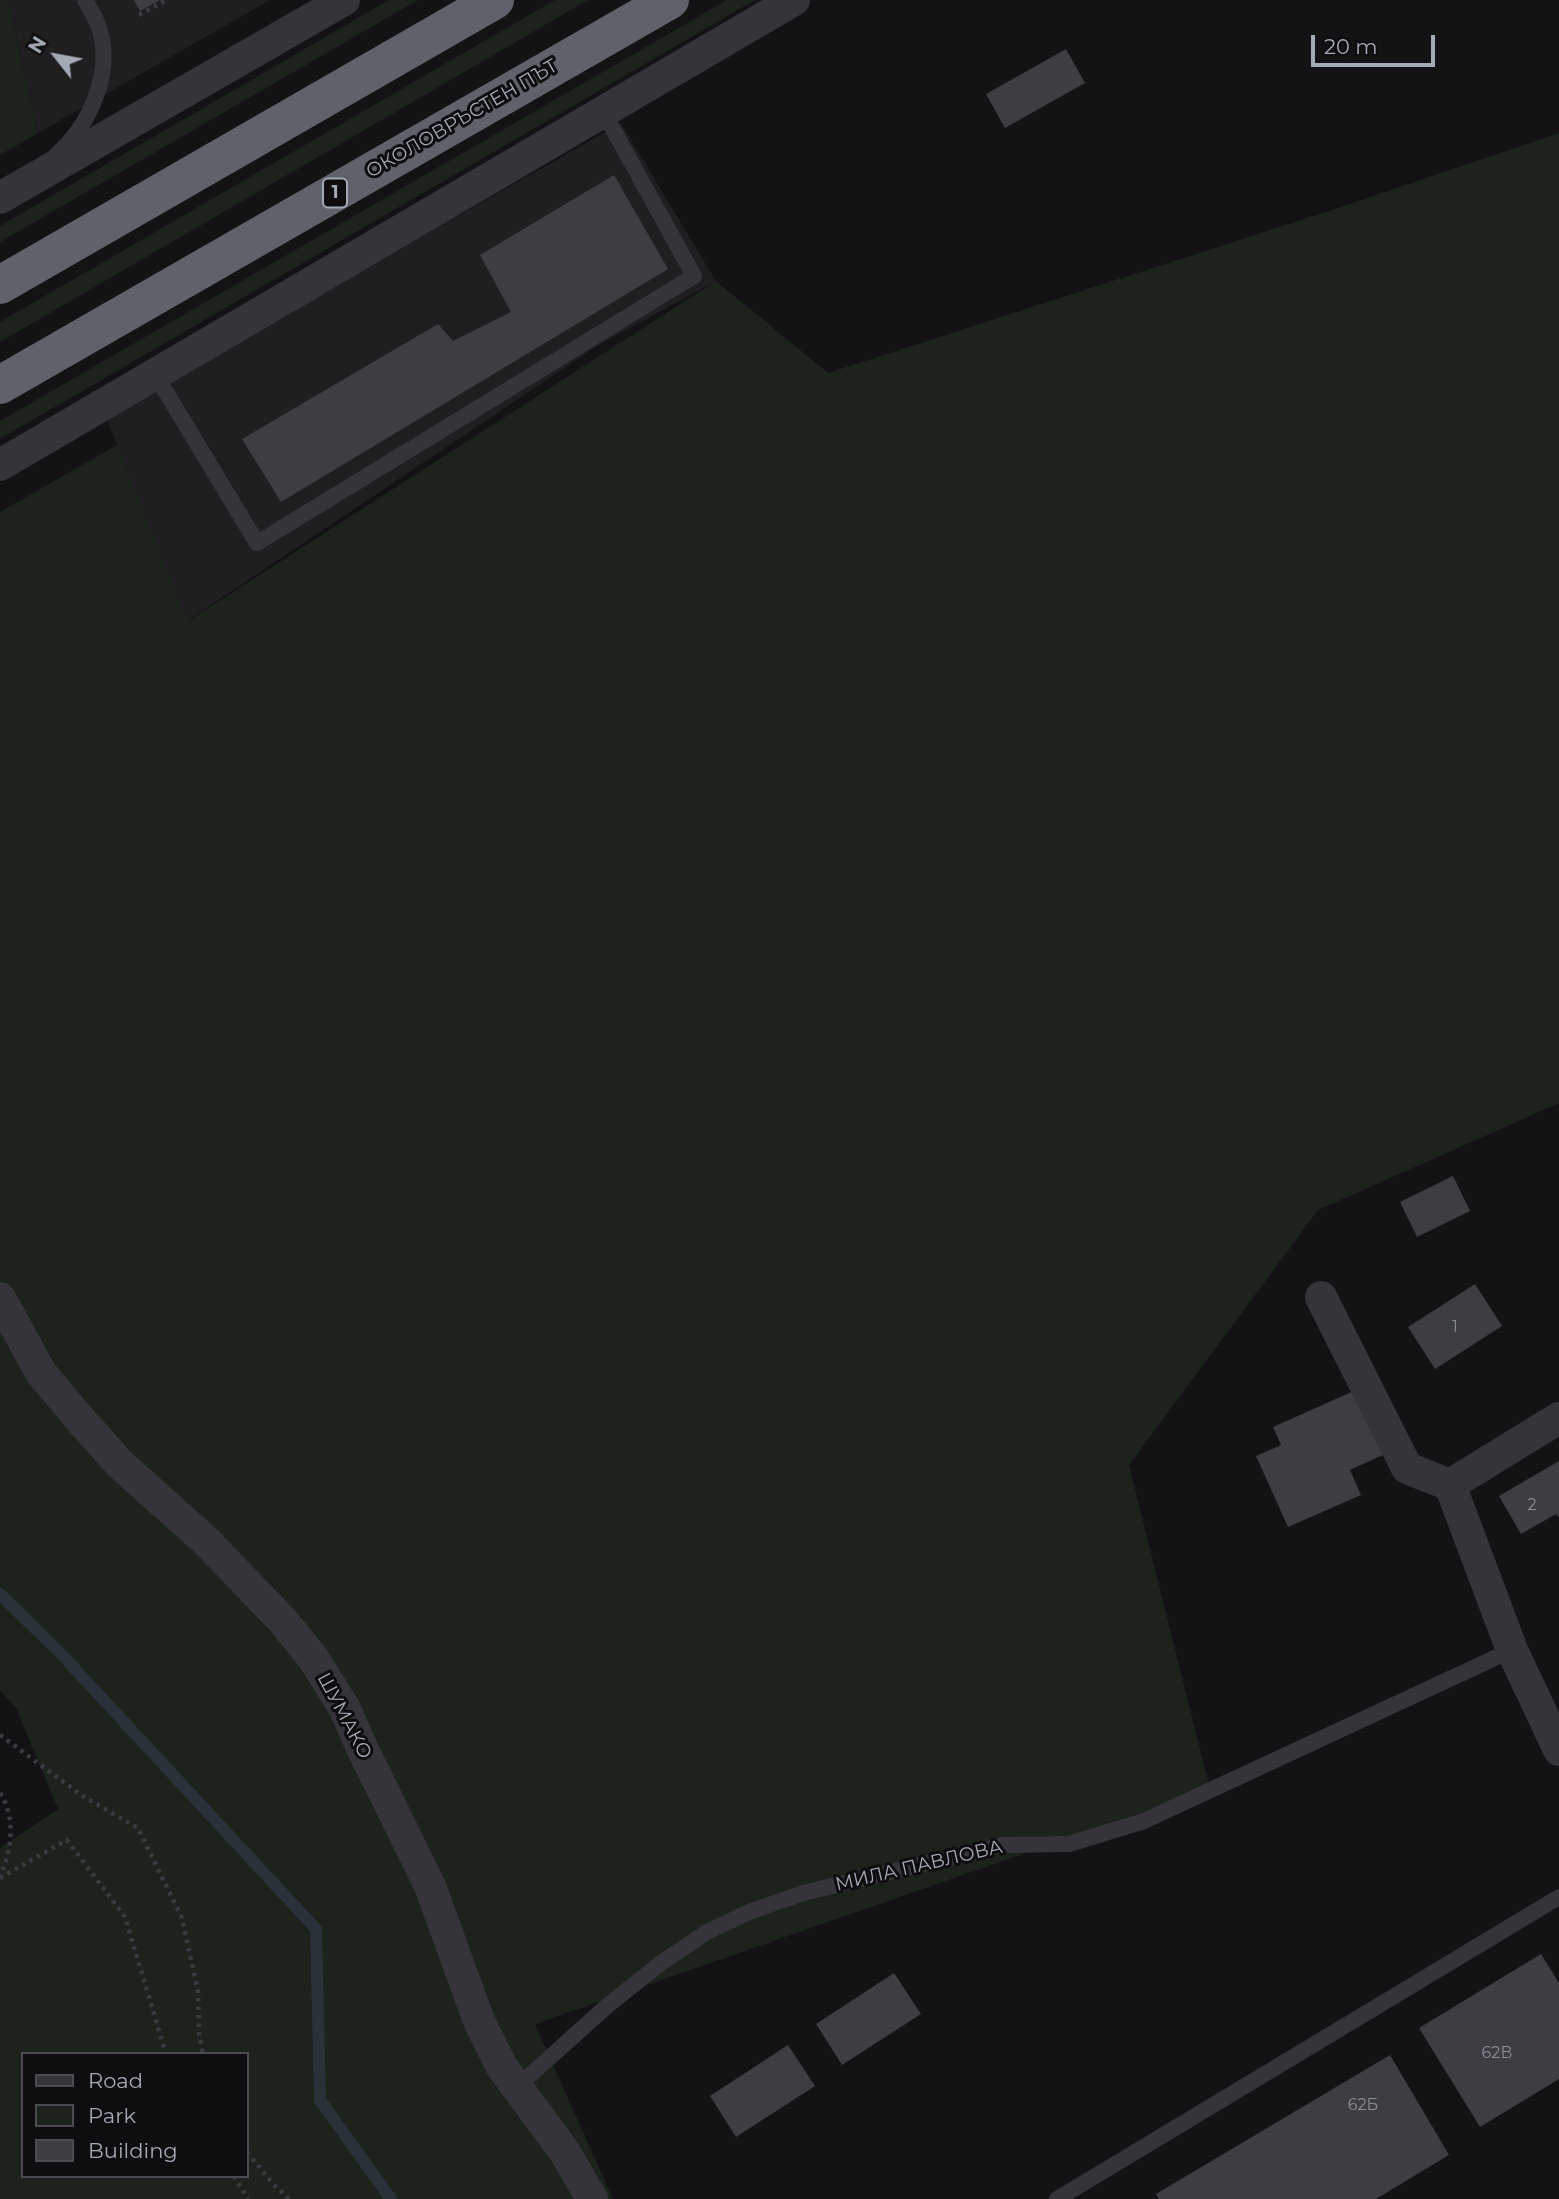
<!DOCTYPE html>
<meta charset="utf-8">
<style>
body{margin:0}
#map{position:relative;width:1559px;height:2199px;overflow:hidden;background:#131315;font-family:Montserrat,sans-serif}
canvas{display:block}
.legend{position:absolute;left:21px;top:2052px;width:228px;height:126px;box-sizing:border-box;background:#0e0e10;border:2px solid #4a4c52;margin:0;padding:9px 12px;list-style:none;font-size:21px;color:#a4a9b6}
.legend li{display:flex;align-items:center;gap:14px;height:35px}
.legend b{width:35px;border:2px solid #4a4c52}
.north{position:absolute;left:21px;top:21px;width:70px;height:70px;-webkit-text-stroke:5px #0e0e10;paint-order:stroke;rotate:301deg;font-size:19px;font-weight:700;line-height:28px;text-align:center;color:#a4a9b6}
.north::after{content:'';display:block;margin:auto;width:24px;height:32px;background:#a4a9b6;clip-path:polygon(50% 0,100% 100%,50% 72%,0 100%)}
.scale{position:absolute;left:1311px;top:35px;width:124px;height:32px;box-sizing:border-box;border:4px solid #a4a9b6;border-top:0;padding-left:9px;font-size:21px;line-height:24px;white-space:nowrap;color:#a4a9b6;-webkit-text-stroke:5px #0e0e10;paint-order:stroke}
</style>
<div id="map">
<canvas width="1559" height="2199"></canvas>
<ul class="legend">
<li><b style="height:9px;background:#34343a"></b>Road</li>
<li><b style="height:19px;background:#1b231c"></b>Park</li>
<li><b style="height:19px;background:#3d3e42"></b>Building</li>
</ul>
<div class="north">N</div>
<div class="scale">20 m</div>
</div>
<script>
const g = document.querySelector('canvas').getContext('2d');
g.lineJoin = 'round';
function fillPath(path, color) { g.fillStyle = color; g.fill(path, 'evenodd'); }
function trace(path, color, width, dash) { g.strokeStyle = color; g.lineWidth = width; g.lineCap = dash ? 'butt' : 'round'; g.setLineDash(dash || []); g.stroke(path); }
function write(font, color, halo, rows, align = 'center') {
  g.font = font + ' Montserrat,sans-serif'; g.lineWidth = 6; g.setLineDash([]); g.textBaseline = 'middle'; g.strokeStyle = halo; g.fillStyle = color; for (const [text, x, y, turn = 0] of rows) {
    g.save(); g.translate(x, y); g.rotate((+turn || 0) * Math.PI / 180); g.textAlign = isNaN(turn) ? turn : align; if (halo) g.strokeText(text, 0, 0); g.fillText(text, 0, 0); g.restore();
  }
}
const built = new Path2D(`
 M8 0H270L38 133Z
 M621 123 716 281 599 345 187 621 106 417Z`);
const green = new Path2D(`
 M0 0H8L38 133 0 155Z
 M389 0H418L0 242V226Z
 M555 0H588L0 342V322Z
 M727 0H755L0 439V421Z
 M1559 133V1103L1318 1210 1129 1465 1210 1789 535 2024 613 2199H0V1848L58 1809 16 1708 0 1690V512L117 445 188 621 716 281 828 373 1332 210ZM23 2054H247V2176H23Z`);
const stream = new Path2D(`
 M0 1594 62 1655 316 1929 320 2100 391 2199`);
const building = new Path2D(`
 M134 0H160L140 11Z
 M1066 49 1085 83 1005 128 986 94Z
 M614 175 668 269 281 502 242 439 438 324 453 341 511 312 480 255Z
 M1453 1176 1470 1211 1417 1237 1400 1202Z
 M1475 1284 1502 1326 1435 1369 1408 1327Z
 M1356 1390 1385 1454 1350 1470 1361 1495 1288 1527 1256 1456 1281 1445 1273 1427Z
 M1559 1461V1518L1556 1514 1521 1534 1499 1496Z
 M1541 1954 1559 1983V2079L1480 2127 1419 2028Z
 M894 1973 921 2014 842 2065 816 2024Z
 M788 2045 815 2086 736 2137 710 2096Z
 M1390 2055 1449 2155 1376 2199H1159L1156 2194Z`);
const path = new Path2D(`
 M139 15 166 0
 M0 1735 84 1797 138 1828 182 1918 198 1992 199 2035 203 2054
 M0 1793C17 1820 11 1850 0 1878
 M0 1878 67 1840 125 1917 166 2054
 M247 2152 273 2184 289 2199
 M234 2176 248 2199`);
const lane = new Path2D(`
 M56 155C90 125 115 70 98 25 95 16 89 8 85 0
 M155 374 257 543 694 276 603 111
 M517 2087 607 2006 661 1963 707 1932 749 1912 803 1893 1003 1845 1069 1844 1144 1821 1512 1650
 M1057 2199 1559 1897`);
const street = new Path2D(`
 M0 198 344 0
 M0 465 794 0
 M1321 1297 1407 1468 1450 1485 1512 1650 1559 1750
 M0 1298 41 1373 78 1417 120 1464 206 1541 283 1621 313 1658 345 1709 363 1750 430 1886 479 2021 502 2067 564 2151 592 2199
 M1450 1485 1559 1418`);
const highway = new Path2D(`
 M0 285 495 0
 M0 385 670 0`);
const numberNames = [
 ["1",1455,1327],
 ["2",1532,1505],
 ["62В",1497,2053],
 ["62Б",1363,2105]
];
const shields = [
 [335,193,24]
];
const shieldNames = [
 ["1",335,193]
];
const streetNames = [
 ["ОКОЛОВРЪСТЕН ПЪТ",462,119,-30],
 ["ШУМАКО",344,1716,62],
 ["МИЛА ПАВЛОВА",919,1866,-13]
];
fillPath(built, '#1f1f22');
fillPath(green, '#1b231c');
trace(stream, '#293139', 12);
fillPath(building, '#3d3e42');
trace(path, '#3a3b41', 4.5, [3.5, 5]);
trace(lane, '#34343a', 16);
trace(street, '#34343a', 32);
trace(highway, '#60626b', 38);
write('16px', '#8a8e99', null, numberNames);
for (const [x, y, w] of shields) { const box = new Path2D(); box.roundRect(x - w / 2, y - 14.5, w, 29, 5); g.fillStyle = '#0e0e10'; g.fill(box); trace(box, '#a4a9b6', 2); }
write('bold 18px', '#a4a9b6', null, shieldNames);
write('19px', '#a4a9b6', '#0e0e10', streetNames);
</script>
